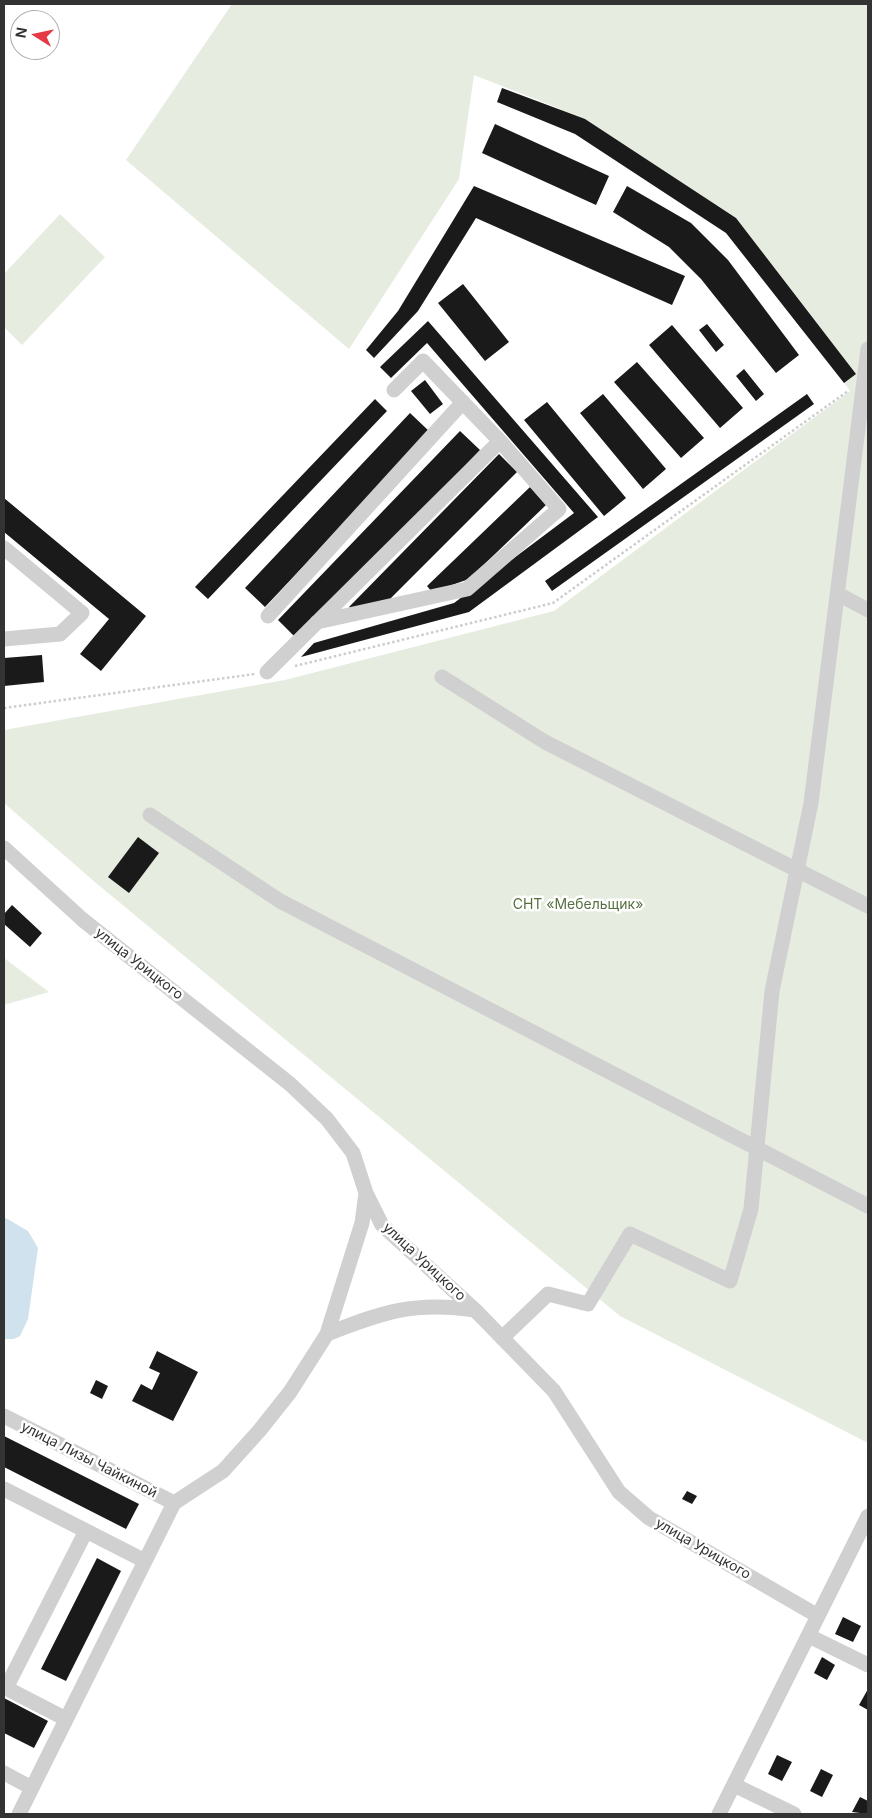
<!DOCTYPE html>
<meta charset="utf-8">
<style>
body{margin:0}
#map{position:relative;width:872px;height:1818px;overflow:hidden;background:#fff;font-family:Inter,sans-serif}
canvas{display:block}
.frame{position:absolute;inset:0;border:5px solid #333;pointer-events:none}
.north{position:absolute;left:10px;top:10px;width:50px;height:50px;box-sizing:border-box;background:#fff;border:1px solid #adadad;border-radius:50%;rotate:280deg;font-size:14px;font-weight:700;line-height:20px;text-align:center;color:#333}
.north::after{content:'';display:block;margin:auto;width:18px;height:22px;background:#e63946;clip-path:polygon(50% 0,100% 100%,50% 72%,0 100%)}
</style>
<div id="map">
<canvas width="872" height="1818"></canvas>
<div class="frame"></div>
<div class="north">N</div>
</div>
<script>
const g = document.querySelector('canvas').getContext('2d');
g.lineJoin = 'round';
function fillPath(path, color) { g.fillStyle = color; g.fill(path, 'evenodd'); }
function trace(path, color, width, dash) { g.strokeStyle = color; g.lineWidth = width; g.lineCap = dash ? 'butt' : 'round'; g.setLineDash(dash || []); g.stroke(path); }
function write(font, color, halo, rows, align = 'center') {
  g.font = font + ' Inter,sans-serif'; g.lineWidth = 5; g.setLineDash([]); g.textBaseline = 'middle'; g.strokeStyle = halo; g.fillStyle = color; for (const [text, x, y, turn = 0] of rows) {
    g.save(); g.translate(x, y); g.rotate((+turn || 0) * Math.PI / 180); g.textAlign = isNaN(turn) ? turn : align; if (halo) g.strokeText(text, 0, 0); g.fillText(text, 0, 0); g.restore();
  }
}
const green = new Path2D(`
 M232 4H868V1443L620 1316 96 883 4 803V730L285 680 554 611 850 391 730 223 558 108 474 75 459 179 349 349 126 160Z
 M60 214 105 257 22 345 4 327V274Z
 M4 958 49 992 4 1005Z`);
const water = new Path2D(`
 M4 1217 28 1231 38 1248 28 1319 20 1336 14 1339H4Z`);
const building = new Path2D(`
 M502 88 585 119 736 218 856 374 844 383 726 233 575 134 497 102Z
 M495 124 609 176 596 205 482 153Z
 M474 186 685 276 672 305 476 218 418 311 374 358 366 350 398 311Z
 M627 186 691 223 728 260 799 355 776 373 701 279 669 247 613 212Z
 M463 284 509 342 485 361 438 303Z
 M428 321 598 517 469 612 301 657 314 643 454 603 574 513 427 343 391 378 380 367Z
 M707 324 724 345 716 352 699 330Z
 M672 325 743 408 720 428 649 345Z
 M637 362 704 438 681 458 614 382Z
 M744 369 764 394 756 401 736 376Z
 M425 380 443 404 430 414 411 391Z
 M603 394 666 469 643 489 580 413Z
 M807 394 814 404 552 591 545 581Z
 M375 399 387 411 208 599 195 587Z
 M547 402 626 498 604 516 524 420Z
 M410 413 430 432 265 607 245 588Z
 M460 431 480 450 298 640 278 620Z
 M499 454 517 472 388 601 353 613 349 607Z
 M530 487 546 505 469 579 432 592 427 586Z
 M4 498 146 616 101 671 80 654 109 619 4 532Z
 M42 655 44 682 4 686V658Z
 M138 837 159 853 129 893 108 877Z
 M12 905 42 933 30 947 4 924V914Z
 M157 1351 198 1372 173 1421 132 1401 141 1384 152 1390 160 1373 149 1368Z
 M96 1380 108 1386 102 1399 90 1393Z
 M4 1436 139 1504 126 1529 4 1467Z
 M687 1491 697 1496 692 1504 682 1499Z
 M97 1558 121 1571 66 1681 41 1669Z
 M843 1617 861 1626 853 1642 835 1634Z
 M822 1657 835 1665 827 1680 814 1673Z
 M868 1689V1710L859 1705Z
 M4 1698 48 1721 34 1748 4 1733Z
 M777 1755 792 1762 782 1781 768 1774Z
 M821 1769 833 1775 822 1797 810 1791Z
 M860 1797 868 1801V1814L852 1812Z`);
const path = new Path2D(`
 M295 666 553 603 848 391
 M4 708 255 674`);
const minor = new Path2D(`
 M4 548 82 613 60 634 4 639
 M838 594 868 610
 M268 616 463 402
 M317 622 467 589 559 509 500 441 423 361 394 390
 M267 672 500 441
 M442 677 545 742 868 906
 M150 815 280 901 868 1206
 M4 848 83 920 290 1084 327 1119 353 1153 366 1193 382 1225 475 1310 554 1391 619 1492 649 1518 818 1616
 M327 1334C383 1312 414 1301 475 1310
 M502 1338 548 1294 588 1304 630 1234 730 1281 751 1209 772 991 811 803 868 349
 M4 1416 174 1503
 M4 1489 145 1561
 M809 1636 868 1665
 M4 1687 66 1719
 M6 1688 86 1531
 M4 1773 32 1788
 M734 1785 794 1814
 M19 1814 174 1503 223 1471 259 1431 290 1392 327 1334 362 1223 366 1193
 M719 1814 868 1516`);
const parkNames = [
 ["СНТ «Мебельщик»",578,905]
];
const streetNames = [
 ["улица Урицкого",139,964,38],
 ["улица Урицкого",424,1262,43],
 ["улица Лизы Чайкиной",89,1460,27],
 ["улица Урицкого",703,1549,30]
];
fillPath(green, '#e6ecdf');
fillPath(water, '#cfe2ee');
fillPath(building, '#1a1a1a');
trace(path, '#cdcdcd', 2.5, [2.5, 2.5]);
trace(minor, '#d0d0d0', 15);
write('14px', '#56703f', '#fff', parkNames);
write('14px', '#333', '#fff', streetNames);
</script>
